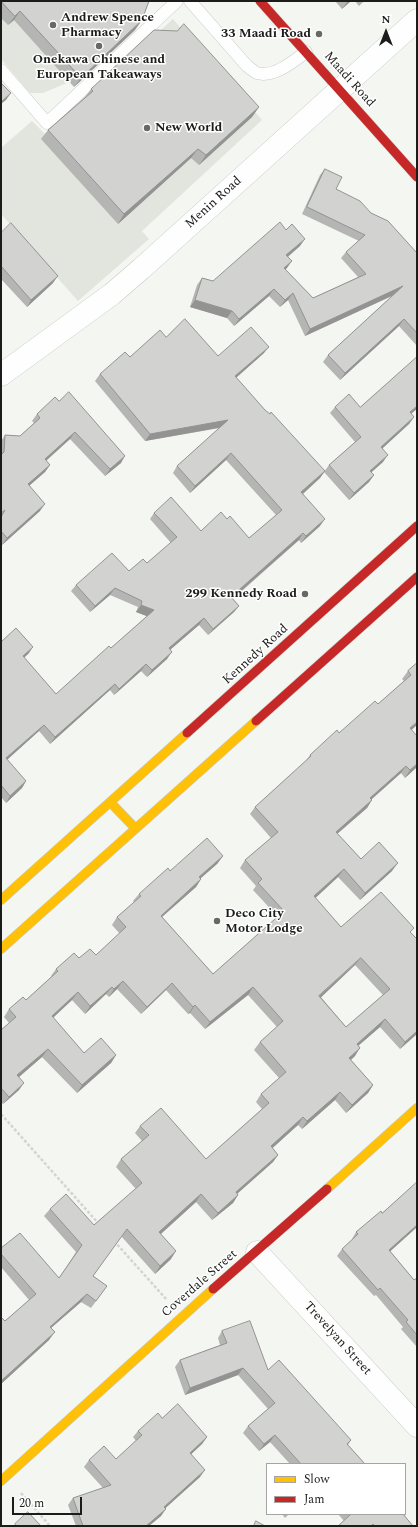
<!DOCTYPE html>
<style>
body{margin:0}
#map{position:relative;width:418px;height:1527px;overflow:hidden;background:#f4f6f1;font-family:Spectral,serif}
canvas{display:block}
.frame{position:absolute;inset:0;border:2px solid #1c1c1a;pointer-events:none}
.legend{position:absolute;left:266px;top:1463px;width:140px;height:52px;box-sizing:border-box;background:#fff;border:1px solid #a4a4a3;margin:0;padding:5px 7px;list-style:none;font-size:12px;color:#1c1c1a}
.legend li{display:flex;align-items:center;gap:8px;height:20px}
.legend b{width:20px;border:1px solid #a4a4a3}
.north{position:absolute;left:366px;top:12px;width:40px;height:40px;-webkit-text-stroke:3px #fff;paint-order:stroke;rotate:0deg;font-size:11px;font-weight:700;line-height:16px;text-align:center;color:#1c1c1a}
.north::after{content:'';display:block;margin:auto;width:14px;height:18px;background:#1c1c1a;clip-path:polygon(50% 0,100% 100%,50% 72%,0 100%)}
.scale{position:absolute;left:12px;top:1497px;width:70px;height:18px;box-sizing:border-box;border:2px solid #1c1c1a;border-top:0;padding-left:5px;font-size:12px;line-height:14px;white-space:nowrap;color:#1c1c1a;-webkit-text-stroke:3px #fff;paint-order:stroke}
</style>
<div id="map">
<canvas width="418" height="1527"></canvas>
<div class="frame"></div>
<ul class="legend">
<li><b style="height:5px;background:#ffc107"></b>Slow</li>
<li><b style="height:5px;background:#c62828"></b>Jam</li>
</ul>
<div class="north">N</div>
<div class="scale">20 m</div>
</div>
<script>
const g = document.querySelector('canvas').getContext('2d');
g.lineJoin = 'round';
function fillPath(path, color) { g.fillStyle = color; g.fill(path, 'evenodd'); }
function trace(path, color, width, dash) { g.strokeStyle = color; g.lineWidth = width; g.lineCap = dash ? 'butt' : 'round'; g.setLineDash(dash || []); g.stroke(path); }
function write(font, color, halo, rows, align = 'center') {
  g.font = font + ' Spectral,serif'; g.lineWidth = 3; g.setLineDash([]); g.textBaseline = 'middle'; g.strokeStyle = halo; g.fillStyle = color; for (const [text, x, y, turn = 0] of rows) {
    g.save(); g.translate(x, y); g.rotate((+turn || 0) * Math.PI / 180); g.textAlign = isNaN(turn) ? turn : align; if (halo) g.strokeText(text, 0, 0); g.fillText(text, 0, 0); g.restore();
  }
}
const built = new Path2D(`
 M1 1 139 20 69 82 43 93H30L1 59Z
 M173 19 262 120 142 231 149 239 78 301 1 214V148L32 121 45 134Z`);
const path = new Path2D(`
 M1 1114 99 1224
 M114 1241 167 1300
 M21 1493 50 1526`);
const lane = new Path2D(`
 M190 1 247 66C250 68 254 72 257 73 274 78 294 61 306 52
 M1 70 47 123 177 1`);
const street = new Path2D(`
 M1 375 112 294 141 269 417 20
 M257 1252 417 1426`);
const slow = new Path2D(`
 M110 802 135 828
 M1 900 187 733
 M1 949 256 721
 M327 1189 417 1108
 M1 1481 213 1289`);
const jam = new Path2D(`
 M260 1 417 177
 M256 721 417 577
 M187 733 417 526
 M213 1289 327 1189`);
const wall = new Path2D(`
 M1 1 135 30 74 87 14 20 8 25 1 18Z
 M335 1H351L342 9Z
 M355 1H364L359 6Z
 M91 89 259 107 252 117 199 165 191 158 118 224 41 139 48 130 85 97Z
 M325 169 336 189 371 213 417 253V346L399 326 340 380 323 362 328 355 392 296 305 336 288 300 280 307 269 296 234 326 227 318 190 307 197 285 202 278 213 281 300 246 288 257 287 268 285 269 313 298 358 277 341 258 346 252 359 241 302 214 320 175Z
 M1 233 53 283 27 307 1 279Z
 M166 337 218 356 264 353 236 378 265 410 325 471 320 478 303 494 320 526 301 543 299 540 233 599 239 606 234 612 208 635 199 625 170 650 167 659 147 677 141 671 114 695 110 690 50 744 39 731 7 760 26 781 22 788 6 803 1 797V642L29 653 24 658 56 694 111 648 147 616 136 612 138 607 110 595 90 612 71 591 76 585 129 571 147 563 171 543 150 519 154 513 201 531 227 519 249 538 276 515 226 460 190 493 173 473 177 466 220 428 145 441 95 381 100 374Z
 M59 401 121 463 105 476 70 439 46 461 50 465 45 472 29 486 40 511 2 545 1 543V441L5 435 20 436 34 423 32 421 37 414Z
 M335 407H360L411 414 414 417 409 424 383 448V462L371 472 374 475 369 482 349 500 324 472 329 465 355 442 330 413Z
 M417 663 411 730 417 767 405 778 401 773 372 799 367 808 337 834 361 859 392 871 360 900 338 877 315 898 341 927 411 933 417 1034 400 1049 380 1027 358 1046 355 1056 351 1060 373 1085 368 1093 346 1113 335 1100 302 1129 298 1125 272 1148 278 1155 273 1162 237 1194 238 1195 233 1203 212 1220 196 1202 161 1234 171 1259 155 1274 121 1236 93 1276 107 1286 91 1308 81 1302 51 1328 49 1340 1 1384V1317L5 1321 29 1300 1 1267V1248L59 1278 76 1252 44 1216 50 1209 94 1225 136 1189 116 1167 121 1159 142 1141 135 1133 140 1126 206 1159 262 1109 256 1102 261 1094 279 1078 254 1050 260 1042 277 1027 248 995 205 1029 190 1013 188 1014 166 990 141 1014 117 989 109 997 106 994 85 1014 72 1000 53 1018 84 1053 116 1055 111 1063 77 1093 42 1057 19 1077V1090L3 1104 1 1102V1030L9 1023 4 1017 9 1009 26 1000 51 977V976L56 969 79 958 96 955 120 934 112 925 117 917 134 902 133 901 139 894 170 871 223 856 217 864 201 878V879L196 887 162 917 213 974 278 917 253 890 256 886 240 868 245 860 271 838 250 814 255 807 305 762 310 755 378 704 404 681 402 679 408 671ZM355 965 383 995 346 1027 321 997Z
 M417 1183V1228H416L390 1251 414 1280 417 1278V1347L401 1329 403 1327 376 1295 374 1296 337 1256 342 1249 352 1240V1239L356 1232 382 1213Z
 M222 1331 351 1440 348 1445 365 1464H290L270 1442 259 1451 243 1433 248 1426 268 1409 238 1375 185 1395 175 1367 180 1360 220 1345 218 1338Z
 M162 1418 207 1437 202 1444 191 1454 200 1477 165 1508 161 1516 149 1526H76L68 1505 73 1498 103 1488 84 1467 89 1460 116 1459 136 1441 133 1437 138 1431Z
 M282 1514H289L285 1518Z
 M338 1514H403L413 1526H338L344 1521Z`);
const shadedWall = new Path2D(`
 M348 1H351L342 9Z
 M20 11 14 20 8 25 15 16Z
 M142 20 135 30 74 87 81 78Z
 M11 93 6 100 1 104V102Z
 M259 107 252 117 199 165 206 155Z
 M198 149 191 158 118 224 124 214Z
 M305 239 300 246 281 262 286 255Z
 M292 261 287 268 279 275 284 268Z
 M58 276 53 283 27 307 31 300Z
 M403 286 398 293 305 336 310 329Z
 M274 289 269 296 234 326 239 319Z
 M293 293 288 300 280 307 285 300Z
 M195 300 232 311 227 318 190 307Z
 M404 319 399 326 340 380 345 373Z
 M269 347 264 353 230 383 235 376Z
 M417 406V409L405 419 410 412Z
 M414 417 409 424 376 454 381 447Z
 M228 420 223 427 145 441 150 434Z
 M75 432 70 439 40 466 45 459Z
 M231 453 226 460 190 493 195 486Z
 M388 455 383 462 365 478 370 471Z
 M125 456 121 463 105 476 110 469Z
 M50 465 45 472 23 491 28 484Z
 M325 471 320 478 297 499 301 492Z
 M374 475 369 482 349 500 354 493Z
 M45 504 40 511 2 545 7 538Z
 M325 519 320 526 301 543 306 536Z
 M303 533 299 540 226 604 231 597Z
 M115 588 110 595 90 612 95 606Z
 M141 605 154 610 149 617 136 612Z
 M239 606 234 612 208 635 213 629Z
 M204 618 199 625 164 655 169 648Z
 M33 647 29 653 18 663 23 656Z
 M172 652 167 659 147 677 152 670Z
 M146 664 141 671 114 695 119 689Z
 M115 684 110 690 50 744 55 737Z
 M417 722V725L405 736 410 728Z
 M44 725 39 731 1 765 6 758Z
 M417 764V767L405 778 410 770Z
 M406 766 401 773 365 805 370 798Z
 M26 781 22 788 6 803 10 796Z
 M372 800 367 808 330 840 336 832Z
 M223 856 217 864 194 884 199 877Z
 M398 863 392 871 360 900 365 893Z
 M344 869 338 877 309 904 314 896Z
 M201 879 196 887 155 923 161 916Z
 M361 958 355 965 314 1004 319 996Z
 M123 981 117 989 109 997 114 989Z
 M172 983 166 990 141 1014 147 1007Z
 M112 987 106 994 85 1014 90 1006Z
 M253 987 248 995 205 1029 210 1022Z
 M78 992 72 1000 46 1024 52 1016Z
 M195 1005 190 1013 188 1014 193 1007Z
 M385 1019 380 1027 351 1052 357 1044Z
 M417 1031V1034L400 1049 405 1042Z
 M360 1048 355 1056 344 1066 349 1058Z
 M48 1049 42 1057 12 1083 17 1075Z
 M116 1055 111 1063 77 1093 82 1085Z
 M24 1083 19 1090 3 1104 9 1097Z
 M373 1085 368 1093 346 1113 352 1105Z
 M340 1092 335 1100 302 1129 307 1121Z
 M303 1117 298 1125 266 1154 271 1146Z
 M278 1155 273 1162 230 1200 236 1192Z
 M201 1194 196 1202 154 1240 159 1232Z
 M238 1195 233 1203 212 1220 218 1213Z
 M417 1225 416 1228 384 1257 389 1250Z
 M176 1251 171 1259 155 1274 160 1266Z
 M87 1294 81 1302 44 1334 50 1327Z
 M55 1332 49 1340 1 1384V1381Z
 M243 1368 238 1375 185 1395 190 1388Z
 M275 1435 270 1442 259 1451 264 1444Z
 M207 1437 202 1444 185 1460 190 1453Z
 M205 1470 200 1477 159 1514 164 1507Z
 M166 1509 161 1516 149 1526H146Z`);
const building = new Path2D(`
 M1 1H149L142 20 81 78 20 11 15 16Z
 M184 24 259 107 206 155 198 149 124 214 48 130 93 91 91 89 154 30 177 31Z
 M1 83 11 93 1 102Z
 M325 169 342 177 336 189 360 201 371 213 388 221 417 253V333L404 319 345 373 328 355 403 286 310 329 293 293 285 300 274 289 239 319 232 311 195 300 202 278 213 281 280 222 286 230 292 224 305 239 286 255 292 261 284 268 313 298 366 274 346 252 365 235 307 207Z
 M11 223 58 276 31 300 1 266V233Z
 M185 319 218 356 251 327 269 347 235 376 265 410 270 414 271 412 325 471 301 492 325 519 306 536 303 533 231 597 239 606 213 629 204 618 169 648 172 652 152 670 146 664 119 689 115 684 55 737 44 725 6 758 26 781 10 796 1 785V642L16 628 33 647 23 656 56 694 109 646 111 648 154 610 141 605 142 601 115 588 95 606 76 585 112 553 129 571 143 559 147 563 177 537 154 513 171 497 201 531 221 512 227 519 230 516 249 538 282 510 231 453 195 486 177 466 228 420 150 434 100 374 125 352 130 357 160 330 166 337Z
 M417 357V406L410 412 414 417 381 447 388 455 370 471 374 475 354 493 329 465 361 437 335 407 349 394 360 407Z
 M69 392 125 456 110 469 75 432 45 459 50 465 28 484 45 504 7 538 1 531V517L5 510 1 513V455L4 452 5 435 20 436 40 418 37 414 55 397 59 401Z
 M417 663V722L410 728 417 736V764L410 770 406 766 370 798 372 800 336 832 361 859 379 842 398 863 365 893 344 869 314 896 341 927 381 892 414 928 410 932 417 939V1031L405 1042 385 1019 357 1044 360 1048 349 1058 373 1085 352 1105 340 1092 307 1121 303 1117 271 1146 278 1155 236 1192 238 1195 218 1213 201 1194 159 1232 176 1251 160 1266 127 1229 93 1276 107 1286 96 1301 87 1294 50 1327 55 1332 1 1381V1317L5 1321 36 1294 1 1254V1248L20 1233 59 1278 82 1245 50 1209 66 1194 94 1225 142 1183 121 1159 149 1135 140 1126 161 1108 206 1159 269 1103 261 1094 286 1072 260 1042 283 1021 253 987 210 1022 195 1005 193 1007 172 983 147 1007 123 981 114 989 112 987 90 1006 78 992 52 1016 84 1053 101 1038 116 1055 82 1085 48 1049 17 1075 24 1083 9 1097 1 1088V1030L16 1017 9 1009 23 997 26 1000 58 971 56 969 74 953 79 958 90 949 96 955 126 927 117 917 141 896 139 894 168 868 170 871 207 838 223 856 199 877 201 879 161 916 213 974 284 911 258 883 262 879 245 860 278 832 255 807 311 756 310 755 337 730 339 733 375 701 378 704 411 675 408 671ZM361 958 390 989 346 1027 319 996Z
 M416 1183H417V1225L389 1250 414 1280 417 1278V1335L406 1322 408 1320 380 1288 378 1290 342 1249 358 1234 356 1232 381 1211 382 1213Z
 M250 1321 268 1370 279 1360 351 1440 347 1444 365 1464H301L275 1435 264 1444 248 1426 275 1403 243 1368 190 1388 180 1360 227 1343 222 1331Z
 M178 1404 207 1437 190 1453 205 1470 164 1507 166 1509 146 1526H83L73 1498 111 1485 89 1460 104 1446 116 1459 142 1435 138 1431 158 1413 162 1418Z
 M28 1512 41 1526H16L15 1524Z
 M349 1514H403L413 1526H375L373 1524 371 1526H338L350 1515Z
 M256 1521 265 1526H254Z`);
const markers = [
 [53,25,4,"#686865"],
 [319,34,4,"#686865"],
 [99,46,4,"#686865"],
 [147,128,4,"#686865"],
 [305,594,4,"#686865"],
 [217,921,4,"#686865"]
];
const poiNames = [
 ["Andrew Spence",61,18],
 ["Pharmacy",61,33],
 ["33 Maadi Road",311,34,"right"],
 ["Onekawa Chinese and",99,60,"center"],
 ["European Takeaways",99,75,"center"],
 ["New World",155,128],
 ["299 Kennedy Road",297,594,"right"],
 ["Deco City",225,914],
 ["Motor Lodge",225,929]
];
const streetNames = [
 ["Maadi Road",349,80,48],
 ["Menin Road",214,203,-42],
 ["Kennedy Road",256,655,-42],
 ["Coverdale Street",200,1284,-41],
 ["Trevelyan Street",337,1339,48]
];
fillPath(built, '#e1e5dd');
trace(lane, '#c9cac7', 13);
trace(street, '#c9cac7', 23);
trace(slow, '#c9cac7', 10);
trace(jam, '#c9cac7', 10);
trace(path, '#d4d4d3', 2.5, [3, 2]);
trace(lane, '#fdfefd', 12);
trace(street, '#fdfefd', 22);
trace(slow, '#ffc107', 9);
trace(jam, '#c62828', 9);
fillPath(wall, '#b5b5b3');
fillPath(shadedWall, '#939492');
fillPath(building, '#d2d3d0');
trace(building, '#939492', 1);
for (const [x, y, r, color] of markers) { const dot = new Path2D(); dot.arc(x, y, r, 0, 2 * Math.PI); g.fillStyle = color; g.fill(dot); trace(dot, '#fff', 1.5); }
write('bold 13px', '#1c1c1a', '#fff', poiNames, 'left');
write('13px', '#1c1c1a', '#fff', streetNames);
</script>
